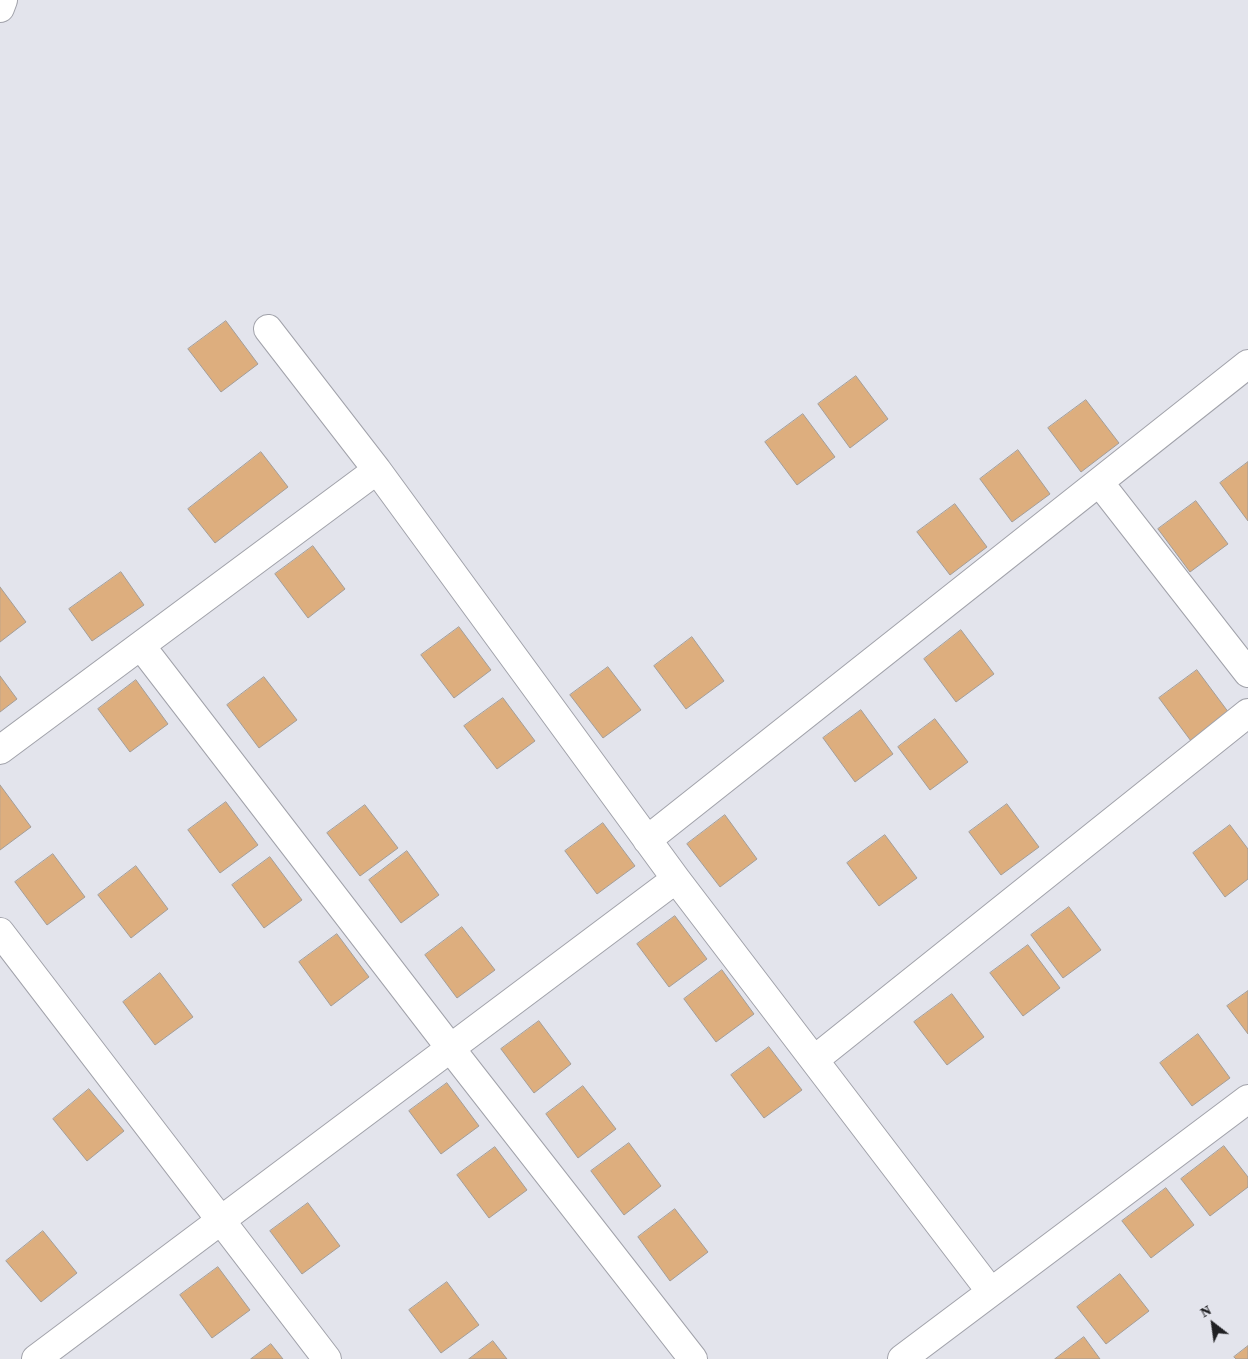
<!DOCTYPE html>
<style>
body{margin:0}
#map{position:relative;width:1248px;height:1359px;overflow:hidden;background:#e3e4ec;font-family:"Source Serif 4",serif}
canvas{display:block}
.north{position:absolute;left:1188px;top:1299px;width:50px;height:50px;-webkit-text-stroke:4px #e3e4ec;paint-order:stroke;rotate:330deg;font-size:14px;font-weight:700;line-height:20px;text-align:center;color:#202023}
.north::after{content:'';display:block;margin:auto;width:18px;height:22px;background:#202023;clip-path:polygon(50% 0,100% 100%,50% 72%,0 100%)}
</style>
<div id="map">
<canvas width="1248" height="1359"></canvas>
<div class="north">N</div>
</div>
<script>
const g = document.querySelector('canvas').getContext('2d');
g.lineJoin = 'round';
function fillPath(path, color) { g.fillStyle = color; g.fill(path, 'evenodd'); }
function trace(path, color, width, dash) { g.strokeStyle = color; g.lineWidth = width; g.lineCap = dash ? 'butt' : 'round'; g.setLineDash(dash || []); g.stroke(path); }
const building = new Path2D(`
 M226 321 258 364 221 392 188 349Z
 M856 376 888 419 850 448 818 404Z
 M1086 400 1119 443 1081 472 1048 428Z
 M803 414 835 457 797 485 765 442Z
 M1018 450 1050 494 1012 522 980 479Z
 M261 452 288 487 215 543 188 509Z
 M1248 462V521L1220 483Z
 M1196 501 1228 544 1190 572 1158 529Z
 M955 504 987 547 950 575 917 532Z
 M313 546 345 589 308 618 275 574Z
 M121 572 144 605 92 641 69 609Z
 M0 587 26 622 0 642Z
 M459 627 491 670 454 698 421 655Z
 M961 630 994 674 956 702 924 659Z
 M692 637 724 681 686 709 654 666Z
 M608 667 641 710 603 738 570 695Z
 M1197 670 1229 713 1191 741 1159 698Z
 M0 676 17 699 0 712Z
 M264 677 297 720 259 748 227 705Z
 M136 680 168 724 130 752 98 709Z
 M503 698 535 741 497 769 464 726Z
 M861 710 893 754 855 782 823 738Z
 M935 719 968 762 930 790 898 747Z
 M0 785 31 827 0 850Z
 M226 802 258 845 220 873 188 830Z
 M1007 804 1039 847 1001 875 969 832Z
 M365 805 398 848 360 876 327 833Z
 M725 815 757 859 720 887 687 844Z
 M603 823 635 866 597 894 565 851Z
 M1230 825 1248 849V879L1225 897 1193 853Z
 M885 835 917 878 879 906 847 863Z
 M407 851 439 895 401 923 369 880Z
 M53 854 85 897 47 925 15 882Z
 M270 857 302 900 264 928 232 885Z
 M136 866 168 909 131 938 98 895Z
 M1069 907 1101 950 1063 978 1031 935Z
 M675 916 707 959 669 987 637 944Z
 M462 927 495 970 457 998 425 955Z
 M337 934 369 977 331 1006 299 962Z
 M1028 945 1060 988 1023 1016 990 973Z
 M722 970 754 1014 716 1042 684 999Z
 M160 973 193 1017 155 1045 123 1002Z
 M1248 991V1034L1227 1006Z
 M952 994 984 1037 947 1065 914 1022Z
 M539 1021 571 1064 534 1093 501 1049Z
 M1198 1034 1230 1078 1192 1106 1160 1063Z
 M769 1047 802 1090 764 1118 731 1075Z
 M447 1083 479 1126 441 1154 409 1111Z
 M583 1086 616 1129 578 1158 546 1114Z
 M89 1089 124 1131 87 1161 53 1119Z
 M629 1143 661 1186 624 1215 591 1171Z
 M1224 1146 1248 1177V1187L1210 1216 1181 1179Z
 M495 1147 527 1190 489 1218 457 1175Z
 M1166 1188 1194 1225 1151 1258 1122 1221Z
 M308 1203 340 1246 302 1274 270 1231Z
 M675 1209 708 1252 670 1281 638 1237Z
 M43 1231 77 1273 41 1302 6 1261Z
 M218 1267 250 1310 212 1338 180 1295Z
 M1120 1274 1149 1311 1106 1344 1077 1307Z
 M447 1282 479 1325 441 1353 409 1310Z
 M1084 1337 1100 1359H1055Z
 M493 1341 507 1359H469Z
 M271 1344 283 1359H251Z
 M1248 1346V1359H1236L1234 1357Z`);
const minor = new Path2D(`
 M0 8 3 0
 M268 329 377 470 676 879 991 1292
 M1099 482 1248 673
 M141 646 451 1049 693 1359
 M0 750 377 470
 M647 840 1248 364
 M0 932 327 1359
 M814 1060 1248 713
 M36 1359 676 879
 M902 1359 1248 1099`);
fillPath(building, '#ddae7e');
trace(building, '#a49d97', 1);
trace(minor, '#a1a2aa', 30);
trace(minor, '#fff', 28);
</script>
